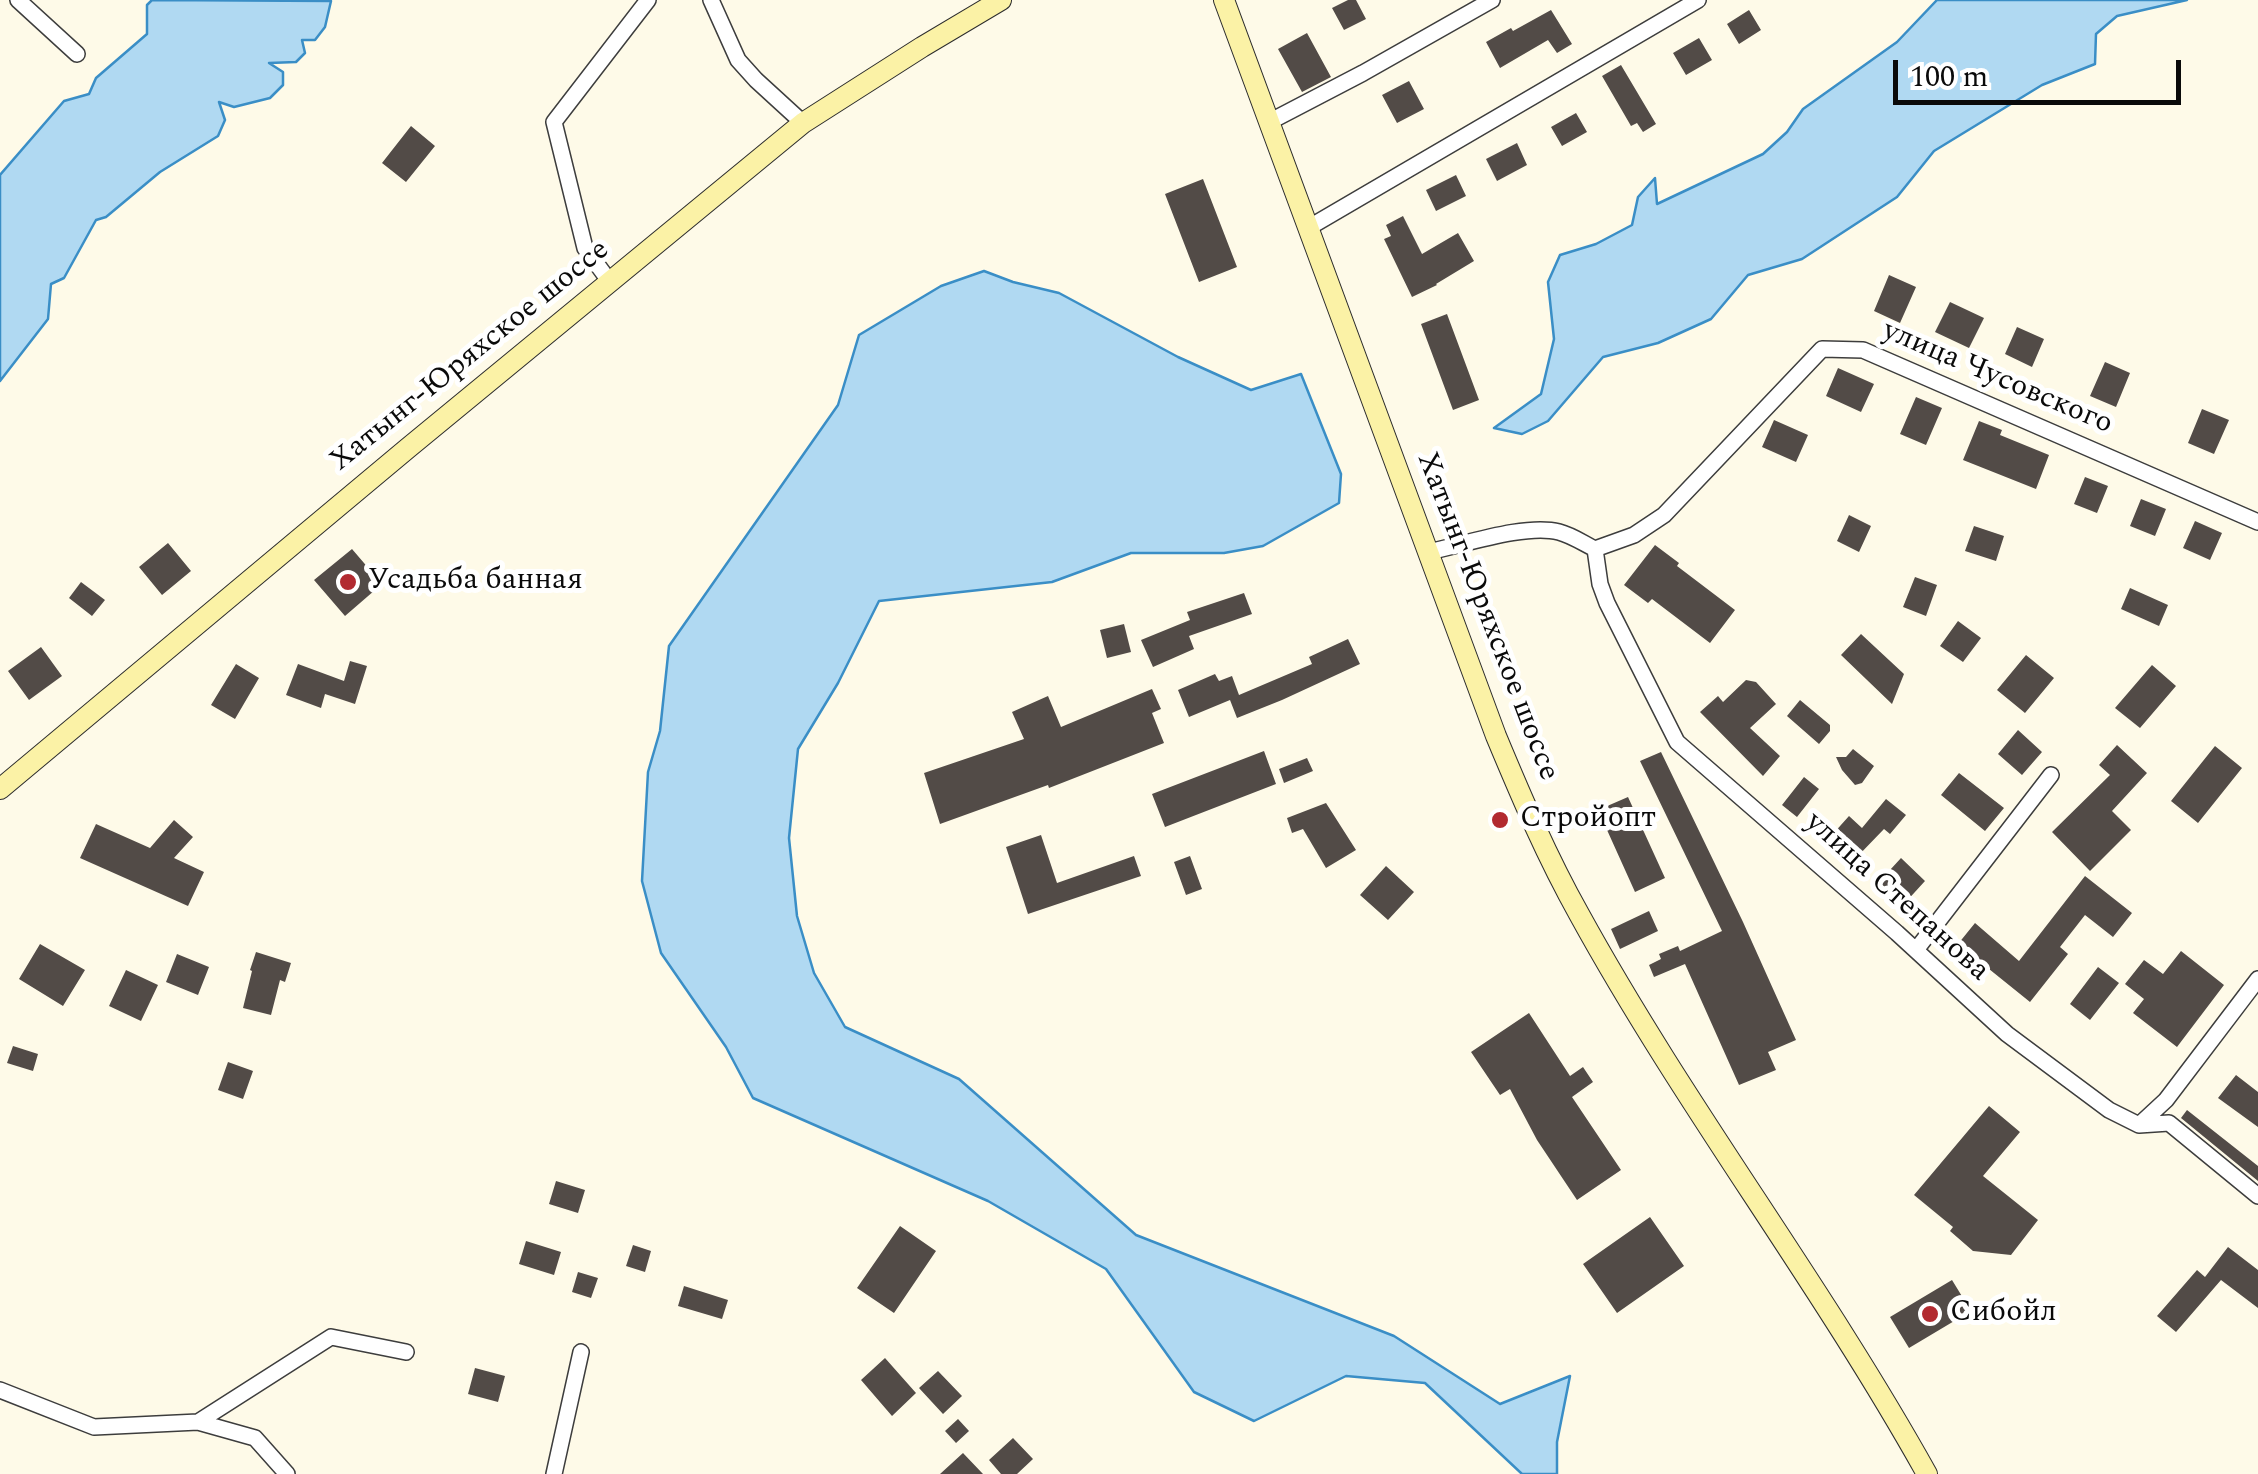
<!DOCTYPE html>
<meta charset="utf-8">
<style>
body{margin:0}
#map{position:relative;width:2258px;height:1474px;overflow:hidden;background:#fefae8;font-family:Spectral,serif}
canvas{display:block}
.scale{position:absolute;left:1893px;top:60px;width:288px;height:45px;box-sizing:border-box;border:5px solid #0a0a0a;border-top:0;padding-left:12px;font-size:30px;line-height:35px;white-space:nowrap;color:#0a0a0a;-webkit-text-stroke:8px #fff;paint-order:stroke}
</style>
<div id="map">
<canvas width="2258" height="1474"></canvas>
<div class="scale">100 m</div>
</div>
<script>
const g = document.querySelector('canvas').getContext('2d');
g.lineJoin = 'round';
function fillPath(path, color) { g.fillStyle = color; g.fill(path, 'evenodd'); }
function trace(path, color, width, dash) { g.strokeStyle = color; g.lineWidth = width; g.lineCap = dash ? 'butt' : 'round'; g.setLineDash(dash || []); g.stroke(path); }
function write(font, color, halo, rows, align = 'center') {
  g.font = font + ' Spectral,serif'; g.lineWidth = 10; g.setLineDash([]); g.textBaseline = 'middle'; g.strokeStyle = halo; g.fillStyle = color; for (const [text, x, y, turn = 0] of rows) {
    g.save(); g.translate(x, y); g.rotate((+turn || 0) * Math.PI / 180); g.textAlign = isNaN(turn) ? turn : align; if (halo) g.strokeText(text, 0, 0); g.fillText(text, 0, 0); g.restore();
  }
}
const water = new Path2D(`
 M152 0 331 1 325 27 315 40H302L305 53 296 62 269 63 283 72V85L270 98 234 107 219 102 225 120 218 136 160 172 106 217 96 220 64 278 51 284 48 319 0 381V175L64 101 89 94 96 78 147 34V5Z
 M1937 0H2187L2117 16 2096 34 2095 64 2042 85 1934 151 1897 197 1802 259 1748 275 1711 319 1658 343 1603 357 1548 421 1522 434 1494 428 1541 394 1554 339 1548 282 1560 255 1596 244 1632 225 1638 197 1655 178 1657 204 1763 154 1787 132 1803 109 1897 42Z
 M984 271 1013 282 1059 293 1178 357 1251 390 1301 374 1341 474 1339 503 1263 546 1224 553H1131L1052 582 879 601 838 683 798 749 789 838 797 916 814 973 845 1027 959 1079 1136 1235 1394 1336 1500 1404 1570 1376 1557 1442V1474H1522L1425 1383 1346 1376 1254 1421 1194 1392 1106 1269 988 1201 753 1098 726 1047 661 953 642 881 648 772 660 731 669 646 838 405 859 335 941 286Z`);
const building = new Path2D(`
 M1348 0H1356L1366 19 1344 30 1332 8Z
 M1551 10 1572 44 1557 53 1548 40 1500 68 1486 42 1511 28 1513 31Z
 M1749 10 1761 30 1739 44 1727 24Z
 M1307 33 1331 77 1302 92 1278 49Z
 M1699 38 1712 60 1686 75 1673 53Z
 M1621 65 1656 124 1643 132 1637 123 1631 126 1602 76Z
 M1409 81 1424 109 1397 123 1382 95Z
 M1576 113 1587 132 1562 146 1551 127Z
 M411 126 435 146 406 182 382 163Z
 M1517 143 1527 165 1497 181 1486 159Z
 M1456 175 1466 196 1436 211 1426 190Z
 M1203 179 1237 267 1199 282 1165 194Z
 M1403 216 1422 254 1458 233 1474 261 1436 284 1437 285 1412 297 1384 239 1391 236 1386 225Z
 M1889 275 1916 287 1900 323 1874 311Z
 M1950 302 1984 318 1969 348 1935 332Z
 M1447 314 1479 400 1453 410 1421 324Z
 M2017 327 2044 339 2032 367 2005 354Z
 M2105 362 2130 373 2116 407 2090 396Z
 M1838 368 1874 384 1861 412 1826 396Z
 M1916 397 1942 408 1926 445 1900 434Z
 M2202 409 2229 420 2214 454 2188 443Z
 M1774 420 1808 435 1796 462 1762 447Z
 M1979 421 2002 430 2000 435 2049 455 2036 489 1963 460Z
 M2085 477 2108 486 2097 513 2074 504Z
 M2141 499 2166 509 2155 536 2130 526Z
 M1849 515 1871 526 1859 552 1837 541Z
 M2195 521 2222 533 2210 560 2183 548Z
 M1974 526 2004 536 1996 561 1965 551Z
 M168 543 191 571 162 595 139 567Z
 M1655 545 1679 563 1677 566 1735 610 1710 643 1652 599 1648 603 1624 585Z
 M352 549 382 584 345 616 314 580Z
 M1915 577 1937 585 1926 616 1903 607Z
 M81 582 105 600 92 616 69 598Z
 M2130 588 2168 605 2159 626 2121 609Z
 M1244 593 1252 614 1189 636 1194 649 1153 667 1141 640 1190 620 1187 612Z
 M1958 621 1981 638 1963 662 1940 646Z
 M1124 624 1131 652 1107 658 1100 630Z
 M1861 634 1904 674 1892 704 1841 655Z
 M1348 639 1360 664 1282 700 1237 718 1230 700 1189 717 1178 690 1215 674 1219 681 1232 676 1239 695 1312 664 1309 657Z
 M41 647 62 676 29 700 8 671Z
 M2026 655 2054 678 2025 713 1997 690Z
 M350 661 367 666 355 704 325 694 321 708 286 695 298 664 344 681Z
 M236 664 259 678 235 719 211 705Z
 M2152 665 2176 686 2140 728 2115 708Z
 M1746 680 1756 682 1776 704 1750 728 1780 756 1763 776 1700 712 1718 696 1723 702Z
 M1152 689 1161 709 1152 713 1164 743 1049 788 1048 785 940 824 924 773 1024 739 1012 712 1048 696 1061 727Z
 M1800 700 1830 725V731L1819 744 1787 716Z
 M2018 730 2042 752 2022 775 1998 754Z
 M2117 745 2147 773 2112 811 2131 830 2090 871 2052 832 2110 775 2099 765Z
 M2215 746 2242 768 2198 823 2171 801Z
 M1853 749 1874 766 1862 783 1855 785 1842 770 1836 757H1846Z
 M1264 751 1276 784 1165 827 1152 794Z
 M1661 752 1743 922 1796 1040 1768 1052 1776 1070 1739 1085 1685 964 1654 977 1649 965 1661 959 1659 954 1678 946 1680 951 1722 931 1640 761Z
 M1307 758 1313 771 1284 783 1279 769Z
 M1959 773 2004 808 1985 831 1941 795Z
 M1804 777 1819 789 1797 817 1782 805Z
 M1628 797 1665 878 1635 892 1598 810Z
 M1886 799 1906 815 1890 834 1884 829 1856 858 1832 835 1849 816 1862 828Z
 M1326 803 1356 850 1326 868 1303 829 1292 833 1287 818Z
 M174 820 193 837 174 858 204 872 188 906 80 858 96 824 150 848Z
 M1041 835 1057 883 1134 856 1141 876 1028 914 1006 847Z
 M1190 856 1202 889 1186 895 1174 862Z
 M1901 858 1925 881 1904 904 1879 882Z
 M1386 866 1414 892 1388 920 1360 895Z
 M2085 876 2132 913 2113 937 2085 915 2060 947 2068 954 2030 1002 1958 944 1975 923 2019 961Z
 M1649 911 1658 931 1620 949 1611 929Z
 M40 944 85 970 63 1006 19 979Z
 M2181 951 2224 985 2177 1047 2133 1013 2144 999 2125 984 2144 960 2163 974Z
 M256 952 291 963 285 982 280 980 271 1015 243 1008 252 971 250 970Z
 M177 954 209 967 198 995 166 982Z
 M2098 967 2119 983 2090 1020 2070 1004Z
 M126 970 158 985 141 1021 109 1006Z
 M1529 1013 1570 1076 1583 1067 1593 1082 1572 1097 1621 1170 1577 1200 1537 1140 1510 1089 1500 1095 1471 1052Z
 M13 1046 38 1054 33 1071 7 1063Z
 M228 1062 253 1071 243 1099 218 1090Z
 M2236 1075 2258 1092V1127L2218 1098Z
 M1989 1106 2020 1132 1983 1176 2038 1220 2011 1255 1973 1251 1950 1231 1953 1227 1914 1195Z
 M2187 1110 2258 1166V1181L2181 1118Z
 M556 1181 585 1190 578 1213 549 1204Z
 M1650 1217 1684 1266 1617 1313 1583 1264Z
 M900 1226 936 1251 894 1313 857 1288Z
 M526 1241 561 1252 554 1275 519 1264Z
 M633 1245 651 1251 645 1272 626 1266Z
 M2228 1247 2258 1270V1308L2221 1280 2176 1332 2157 1316 2197 1270 2205 1277Z
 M578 1272 598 1278 591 1298 572 1292Z
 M1952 1280 1971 1311 1909 1348 1890 1317Z
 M684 1286 728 1300 722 1319 678 1306Z
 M885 1358 916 1393 892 1416 861 1380Z
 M475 1368 505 1376 498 1402 468 1394Z
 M938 1371 962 1396 943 1414 919 1388Z
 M958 1419 969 1431 956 1443 945 1431Z
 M1013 1438 1033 1459 1017 1474H1001L989 1460Z
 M963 1453 983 1474H940Z`);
const street = new Path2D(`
 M18 0 77 54
 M711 0 738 60 756 80 803 123
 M1269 122 1363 73 1492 0
 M1308 228 1698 0
 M610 282 585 248 554 122 648 0
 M1595 549 1600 584 1607 603 1677 742 1897 933 2007 1034 2109 1110 2139 1125 2169 1123 2258 1196
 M1428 552C1463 545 1526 523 1559 532 1571 535 1583 543 1595 549L1634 535 1664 515 1822 349 1863 350 2258 522
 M1916 950 2051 775
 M2139 1125 2166 1100 2258 979
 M0 1390 94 1427 198 1422 255 1438 287 1474
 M198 1422 331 1337 406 1352
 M554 1474 581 1352`);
const secondary = new Path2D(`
 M1224 0 1496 736C1521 796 1547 857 1579 914 1685 1107 1820 1282 1927 1474
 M0 789 408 448 803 123 922 47 1001 0`);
const markers = [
 [348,582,10,"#b22a30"],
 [1500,820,10,"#b22a30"],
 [1930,1314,10,"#b22a30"]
];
const streetNames = [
 ["Хатынг-Юряхское шоссе",471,357,-39],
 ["улица Чусовского",1997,379,23],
 ["Хатынг-Юряхское шоссе",1486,617,69],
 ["улица Степанова",1896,898,42]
];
const poiNames = [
 ["Усадьба банная",368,582],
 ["Стройопт",1520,820],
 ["Сибойл",1950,1314]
];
fillPath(water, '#b0d9f2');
trace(water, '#3a8ec6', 2.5);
fillPath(building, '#524b47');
trace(street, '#3d3d3d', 18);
trace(secondary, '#2c2c2c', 22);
trace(street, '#fff', 15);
trace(secondary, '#fbf2a6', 20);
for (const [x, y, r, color] of markers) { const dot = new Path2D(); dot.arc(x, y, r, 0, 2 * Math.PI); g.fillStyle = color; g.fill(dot); trace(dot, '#fff', 4); }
write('30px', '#0a0a0a', '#fff', streetNames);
write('30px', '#0a0a0a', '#fff', poiNames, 'left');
</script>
